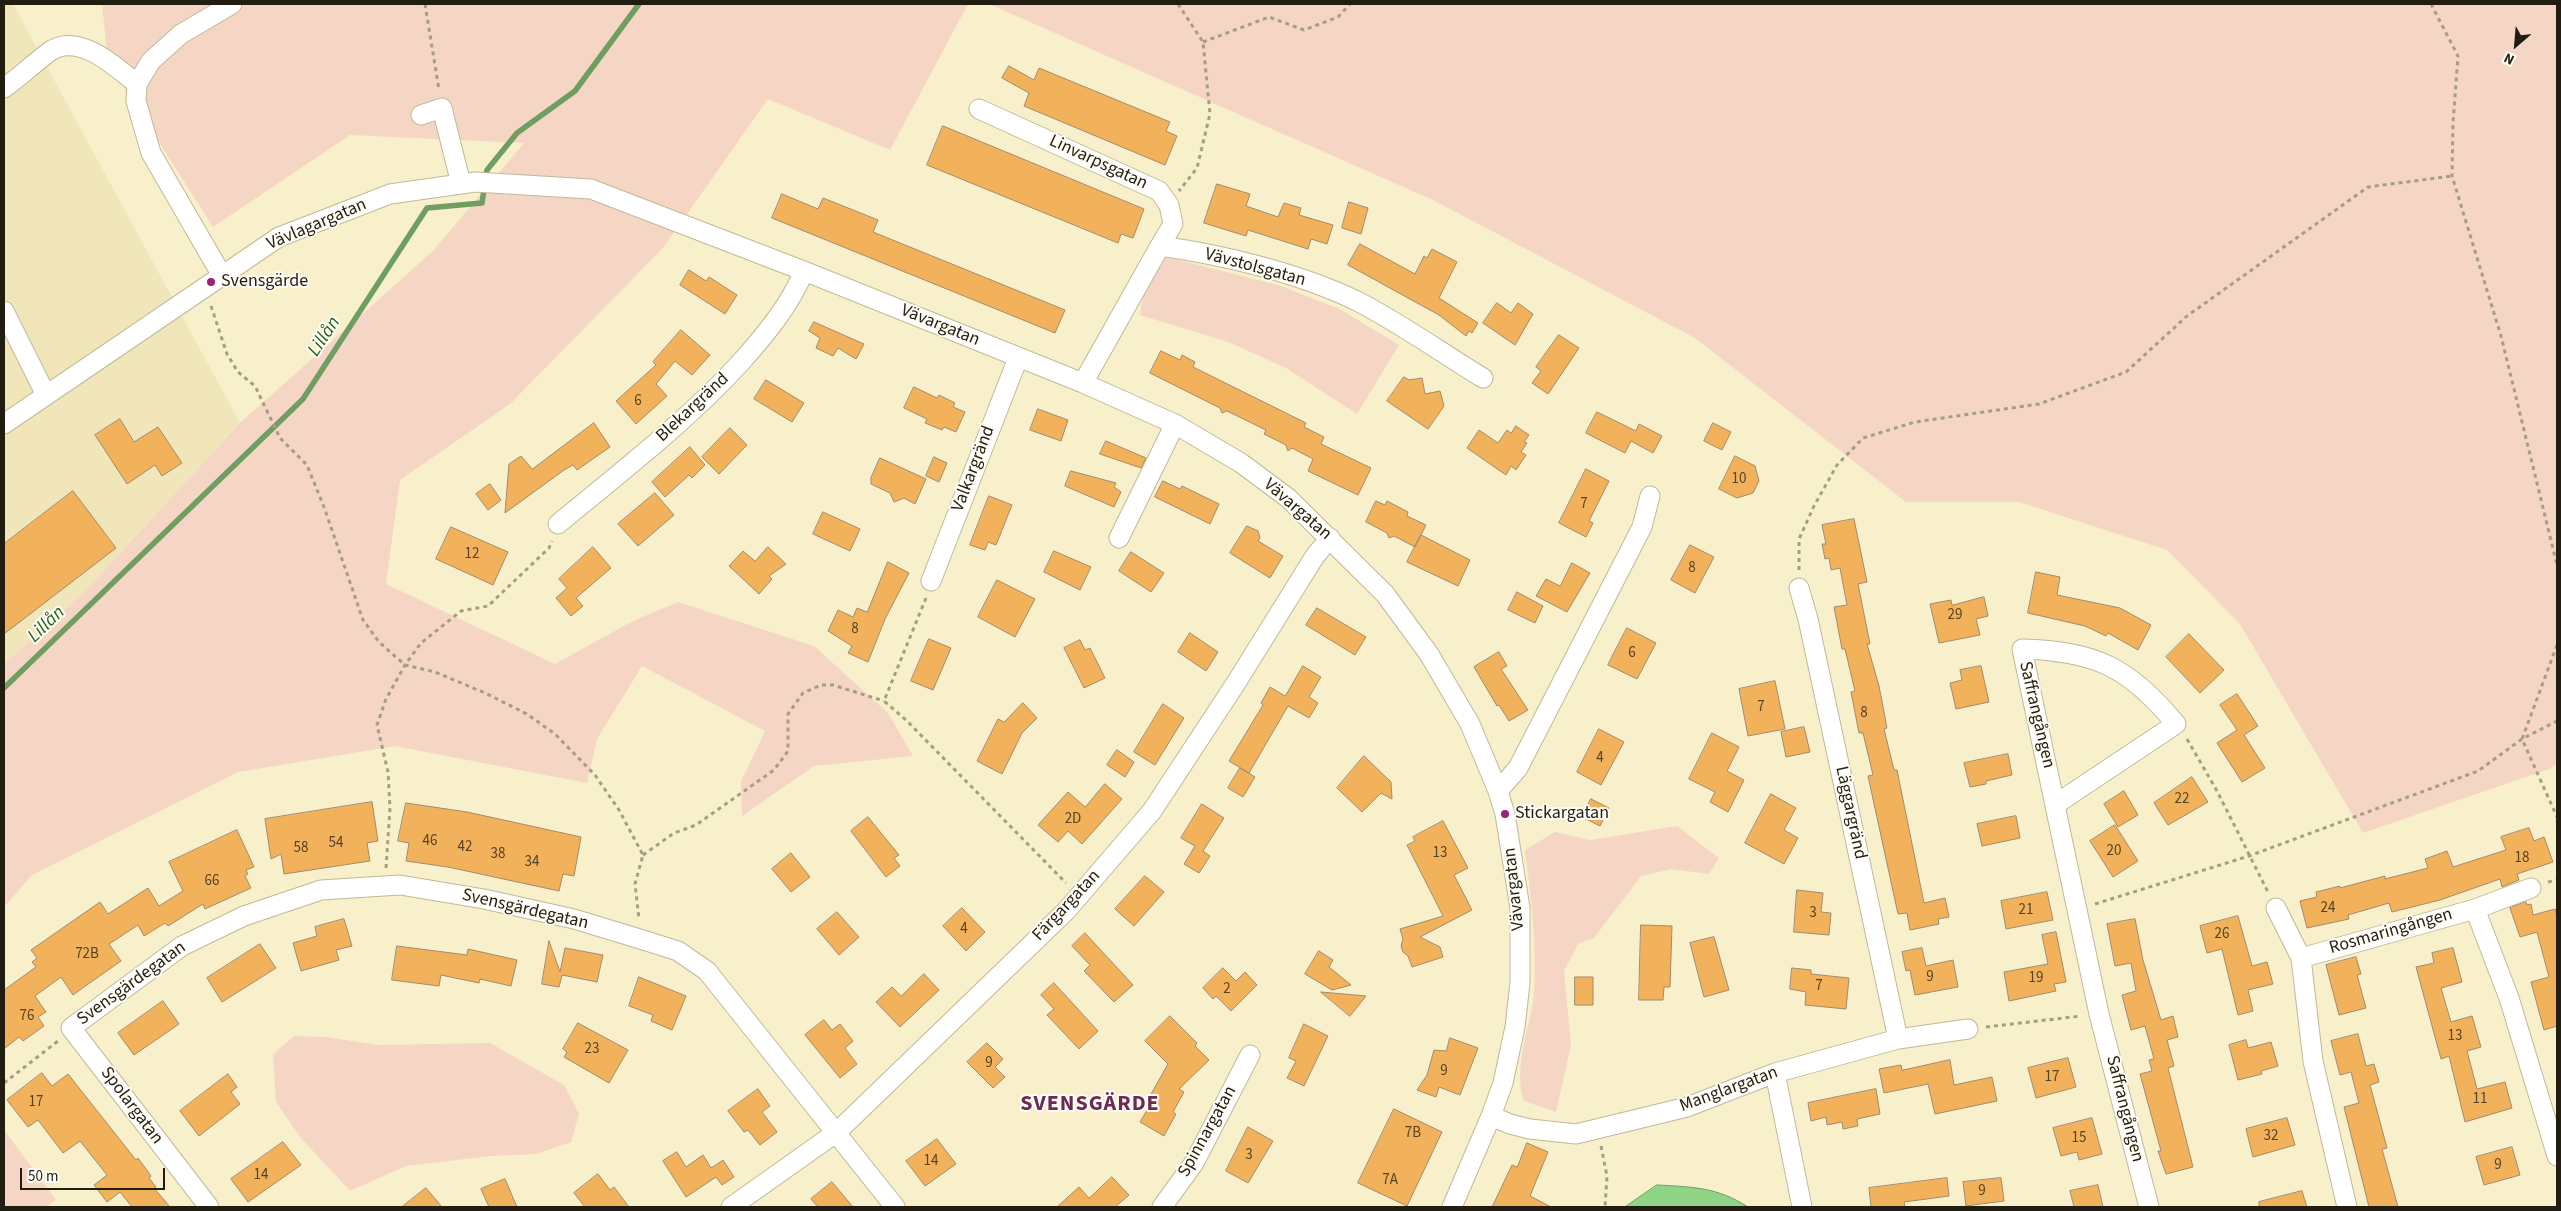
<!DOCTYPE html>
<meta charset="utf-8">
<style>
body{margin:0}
#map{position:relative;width:2561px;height:1211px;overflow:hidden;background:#f8efcb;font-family:"Source Sans 3",sans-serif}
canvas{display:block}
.frame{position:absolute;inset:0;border:5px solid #211e11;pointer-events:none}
.north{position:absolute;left:2491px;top:20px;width:50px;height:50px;-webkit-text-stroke:4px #fefcf5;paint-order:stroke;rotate:207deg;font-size:14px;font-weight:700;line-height:20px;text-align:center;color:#211e11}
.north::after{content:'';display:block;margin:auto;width:18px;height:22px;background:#211e11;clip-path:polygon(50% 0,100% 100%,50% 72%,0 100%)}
.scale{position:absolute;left:20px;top:1168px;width:145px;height:22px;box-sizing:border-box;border:2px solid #211e11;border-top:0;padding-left:6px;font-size:15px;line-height:18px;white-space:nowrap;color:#211e11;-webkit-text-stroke:4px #fefcf5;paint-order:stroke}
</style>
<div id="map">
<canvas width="2561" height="1211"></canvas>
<div class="frame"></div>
<div class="north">N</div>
<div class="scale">50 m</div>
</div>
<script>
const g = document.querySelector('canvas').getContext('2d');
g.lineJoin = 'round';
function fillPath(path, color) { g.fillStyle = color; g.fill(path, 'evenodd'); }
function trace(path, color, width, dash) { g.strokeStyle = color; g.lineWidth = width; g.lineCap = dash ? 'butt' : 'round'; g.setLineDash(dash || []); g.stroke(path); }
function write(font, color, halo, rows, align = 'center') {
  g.font = font + ' "Source Sans 3",sans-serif'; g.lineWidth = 4; g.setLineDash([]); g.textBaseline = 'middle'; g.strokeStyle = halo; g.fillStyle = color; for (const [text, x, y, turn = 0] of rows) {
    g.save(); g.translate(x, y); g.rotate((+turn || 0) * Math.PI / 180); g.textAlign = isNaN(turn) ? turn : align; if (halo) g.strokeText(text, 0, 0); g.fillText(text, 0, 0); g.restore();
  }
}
const built = new Path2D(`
 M4 4H13L240 423 86 590 4 664Z`);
const green = new Path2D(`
 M102 4H968L890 150 768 99 663 248 510 404 400 480 386 584 555 664 633 621 678 602 814 646 888 713 913 756 814 766 742 816 741 782 765 731 642 666 597 739 587 783 395 746 238 772 32 875 4 907V664L86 590 240 423 433 251 524 143 350 135 213 227 108 62Z
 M989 4H2557V764L2549 769 2363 833 2240 624 2167 550 2019 502H1906L1695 338 1435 201Z
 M1166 257 1278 285 1340 309 1399 345 1357 414 1286 368 1228 342 1140 315 1143 293Z
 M1677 826 1719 858 1709 874 1671 869 1641 876 1594 938 1578 944 1564 971 1571 1045 1556 1112 1524 1101C1512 1067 1531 1028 1534 992 1537 945 1531 897 1525 850L1555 832 1590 840Z
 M294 1036 327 1037 377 1045 490 1043 564 1085 579 1114 571 1142 536 1154 491 1156 406 1166 350 1191 300 1137 276 1102 273 1054Z
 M4 1130 56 1200 46 1207H4Z`);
const water = new Path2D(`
 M1657 1185C1693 1187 1717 1187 1748 1207H1625Z`);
const stream = new Path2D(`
 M4 688 303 399 427 208 482 203 487 170 517 133 575 91 639 4`);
const building = new Path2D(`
 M1009 66 1034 80 1039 68 1170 122 1166 131 1177 136 1165 165 1024 106 1029 93 1002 78Z
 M943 126 1144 209 1133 238 1121 234 1118 243 927 165Z
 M1217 184 1250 194 1246 206 1278 217 1284 203 1301 208 1299 215 1333 225 1327 244 1311 239 1308 249 1248 230 1246 236 1204 223Z
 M782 194 818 209 823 198 878 220 873 232 1065 310 1055 333 772 218Z
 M1349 202 1368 208 1361 234 1342 228Z
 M1360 244 1415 274 1424 256 1427 258 1432 249 1457 262 1439 298 1478 323 1472 333 1469 331 1466 336 1439 315 1348 265Z
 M689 270 706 281 709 277 737 295 725 314 680 285Z
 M1497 303 1511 313 1518 303 1533 314 1515 345 1483 323Z
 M814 322 864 344 856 359 838 348 833 356 816 348 820 338 809 331Z
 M681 330 710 355 692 375 675 361 656 384 667 396 636 424 616 401 656 365 653 362Z
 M1559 335 1579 348 1548 394 1532 383 1541 371 1536 367Z
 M1161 351 1180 360 1182 355 1195 362 1193 367 1306 423 1304 427 1324 437 1321 444 1371 468 1358 495 1308 471 1313 459 1292 448 1288 451 1286 445 1264 434 1266 430 1227 411 1222 413 1220 408 1150 373Z
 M1404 377 1409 380 1422 378 1425 394 1440 391 1444 406 1428 429 1387 401Z
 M766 380 804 403 792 422 754 399Z
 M914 387 937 398 939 395 955 403 953 407 965 412 956 432 944 427 942 430 925 423 927 419 904 408Z
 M1038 409 1068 420 1061 441 1030 430Z
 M1597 412 1636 431 1639 424 1662 436 1653 453 1631 441 1625 453 1586 433Z
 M120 419 134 442 158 427 182 463 162 476 155 465 127 484 95 435Z
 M594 423 610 447 577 470 573 465 564 470 505 513 509 464 521 456 532 469Z
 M1713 423 1731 432 1722 450 1704 441Z
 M1516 426 1529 435 1524 442 1527 443 1521 452 1526 455 1516 470 1511 466 1506 475 1467 448 1479 430 1498 443 1507 430 1511 433Z
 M730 428 747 445 719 474 702 457Z
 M1106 441 1146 458 1141 468 1100 454Z
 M690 447 705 465 692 478 689 475 665 497 652 482Z
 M1735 456 1755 466 1759 481 1753 493 1737 498 1719 489Z
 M934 457 947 463 939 482 926 476Z
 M880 458 926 479 915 504 904 498 894 502 890 493 871 484V478Z
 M1586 469 1609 481 1589 521 1593 523 1586 537 1559 523Z
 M1071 471 1116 483 1114 487 1121 492 1114 507 1065 486Z
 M1163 481 1180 489 1182 486 1219 504 1210 524 1155 497Z
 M490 484 501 500 488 510 476 494Z
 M73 491 116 548 4 634V544Z
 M655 493 674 515 638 546 618 524Z
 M989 496 1012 505 996 545 988 542 985 550 970 545Z
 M1376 501 1385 505 1387 501 1408 512 1407 516 1426 525 1415 547 1394 536 1389 538 1387 533 1366 522Z
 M823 512 860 529 850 551 813 534Z
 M1854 519 1867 582 1858 584 1870 644H1867L1879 686 1887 728 1884 729 1894 770H1897L1924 903 1945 898 1949 917 1938 919 1939 924 1910 930 1907 913 1898 914 1868 776 1873 775 1863 733H1859L1851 692 1855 691 1845 649H1842L1834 607 1847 605 1840 568 1831 570 1829 558 1825 559 1822 544H1826L1822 525Z
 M1247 526 1258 531 1260 538 1258 541 1283 556 1270 578 1230 553Z
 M451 527 508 552 493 585 436 559Z
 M1421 535 1470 560 1458 586 1407 562Z
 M1690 545 1714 557 1695 593 1671 580Z
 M593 547 611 568 576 598 583 606 571 616 556 598 567 588 559 579Z
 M768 547 786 564 769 576 772 579 759 594 729 566 743 551 755 561Z
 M1054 551 1091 567 1080 590 1044 572Z
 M1131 552 1164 573 1151 592 1119 571Z
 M888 562 909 573 885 619 868 662 848 653 852 646 828 631 838 610 853 617 857 608 867 612Z
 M1572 563 1590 573 1567 612 1536 596 1546 579 1560 586Z
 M2036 572 2060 577 2057 595 2120 608 2151 625 2138 650 2108 633 2106 636 2085 626 2028 613Z
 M997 580 1035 599 1015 637 978 617Z
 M1517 592 1543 606 1535 623 1508 610Z
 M1984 597 1988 616 1976 619 1980 635 1939 643 1930 604 1951 600 1952 605Z
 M1317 608 1366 637 1355 655 1306 625Z
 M1627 628 1656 643 1637 679 1608 665Z
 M1190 633 1218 652 1206 671 1178 652Z
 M2189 634 2224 670 2200 693 2166 657Z
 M929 639 951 648 933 690 911 681Z
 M1080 640 1085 650 1090 648 1105 678 1084 688 1064 648Z
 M1499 652 1507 666 1501 669 1528 710 1509 721 1499 705 1497 706 1474 667Z
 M1303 666 1321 677 1309 697 1318 703 1309 718 1288 706 1249 773 1229 761 1263 705 1261 703 1270 687 1285 696Z
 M1981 666 1989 702 1956 709 1950 683 1962 680 1960 670Z
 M1775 681 1785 729 1748 736 1739 689Z
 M2237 694 2258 726 2244 735 2265 768 2242 782 2217 743 2237 730 2220 705Z
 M1023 703 1037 718 1022 733 1002 774 977 761 998 719 1004 722Z
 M1163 704 1184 718 1155 765 1134 752Z
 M1804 727 1810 752 1786 757 1781 732Z
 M1599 729 1624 742 1601 785 1577 772Z
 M1712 733 1739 747 1727 771 1744 780 1728 812 1710 802 1715 792 1689 779Z
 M1117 750 1134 762 1125 777 1107 765Z
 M2008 754 2012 775 1986 781V784L1970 787 1964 763Z
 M1364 756 1391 782 1392 799 1381 793 1362 812 1337 788Z
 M1240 768 1255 777 1243 797 1228 788Z
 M2192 777 2208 802 2168 825 2154 803Z
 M1105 784 1122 799 1082 844 1068 831 1058 842 1038 825 1068 792 1085 807Z
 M2124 791 2138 815 2118 827 2104 804Z
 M1771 794 1796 808 1784 830 1798 838 1784 864 1745 843Z
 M1591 799 1609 808 1600 826 1582 817Z
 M372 802 378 841 367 843 370 861 284 874 281 854 271 859 265 819Z
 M406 803 467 812 581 837 574 876 563 874 559 891 448 867 406 861 409 843 398 841Z
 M1202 804 1224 818 1203 851 1210 856 1199 873 1184 864 1195 846 1181 838Z
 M2016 816 2020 838 1982 846 1977 824Z
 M868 817 899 855 894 858 900 866 886 877 851 831Z
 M1443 821 1468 868 1454 875 1472 910 1420 937 1440 947 1443 957 1412 967 1408 956 1403 952 1401 946 1403 939 1400 929 1443 916 1407 845 1415 841 1413 837Z
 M2115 825 2138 861 2113 877 2090 841Z
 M2529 828 2534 841 2544 837 2553 862 2517 874 2519 880 2502 887 2500 879 2440 900 2392 912 2389 903 2348 915 2349 919 2307 928 2300 901 2317 897 2316 892 2340 886V888L2385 876V879L2428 868 2425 859 2447 851 2453 867 2506 850 2501 837Z
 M237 830 254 867 246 870 248 874 245 876 251 888 205 909 203 904 168 926 165 923 144 936 138 925 109 944 121 961 84 987 73 995 61 977 35 996 46 1012 38 1017 44 1026 23 1041 19 1037 4 1049V990L36 967 32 962 37 958 31 950 100 902 108 914 148 888 159 906 183 891 169 862Z
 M791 853 810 877 791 892 772 869Z
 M1145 876 1164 892 1134 926 1115 909Z
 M1797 890 1823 893 1821 912 1831 913 1829 935 1794 932Z
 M2047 892 2053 920 2006 929 2001 901Z
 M2526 902 2527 905 2531 904 2533 915 2555 909 2557 917V1026L2544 1030 2531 982 2549 977 2537 932 2520 937 2510 908Z
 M962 908 985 932 966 951 943 926Z
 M837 912 859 937 839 955 817 929Z
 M2238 916 2252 966 2267 962 2273 984 2248 990 2253 1011 2238 1015 2222 949 2207 953 2200 926Z
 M344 919 352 946 336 950 339 960 301 971 293 943 317 936 315 927Z
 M2135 919 2143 960 2161 1020 2173 1016 2178 1037 2167 1040 2174 1066 2168 1068 2193 1167 2166 1174 2158 1151H2161L2140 1074 2152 1071 2149 1060 2154 1059 2145 1026 2131 1030 2122 995 2136 991 2131 963 2115 966 2107 924Z
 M1641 925 1672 926 1670 987H1664L1663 1000H1639Z
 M2056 932 2066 982 2054 984 2056 991 2009 1001 2004 972 2048 964 2042 935Z
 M1085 933 1133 985 1114 1002 1084 971 1090 965 1072 946Z
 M1714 937 1729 990 1704 997 1690 943Z
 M549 941 560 972 565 948 603 955 597 982 562 975 559 987 542 984Z
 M260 944 276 968 222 1002 207 978Z
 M397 946 467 955 468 949 517 960 511 986 480 979 479 983 441 975 439 986 392 980Z
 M1922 948 1926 966 1953 960 1958 987 1915 995 1910 970 1906 971 1902 952Z
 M2453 948 2462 982 2441 988 2451 1022 2472 1016 2481 1047 2467 1051 2477 1089 2505 1082 2512 1108 2465 1122 2449 1056 2441 1059 2416 967 2434 963 2432 953Z
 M1319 951 1333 960 1329 967 1351 985 1332 990 1305 974Z
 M2356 957 2361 974 2357 975 2366 1008 2339 1015 2326 965Z
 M1223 968 1236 981 1245 972 1257 985 1231 1011 1216 996 1213 999 1203 988Z
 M1792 968 1811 970V974L1849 978 1846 1009 1805 1005 1806 992 1790 989Z
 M924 974 939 990 900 1027 876 1002 892 987 901 996Z
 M639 977 686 996 672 1030 651 1021 653 1015 629 1006Z
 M1575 977H1593V1005H1575Z
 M1054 983 1098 1031 1079 1049 1047 1015 1054 1009 1041 995Z
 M1321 992 1366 996 1350 1016Z
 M163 1001 179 1024 134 1055 118 1033Z
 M1170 1016 1197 1043 1195 1046 1209 1060 1179 1089 1184 1092 1173 1112 1176 1114 1164 1136 1140 1122 1150 1105 1146 1103 1168 1064 1145 1041Z
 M824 1020 832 1030 840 1024 853 1041 845 1048 857 1064 840 1078 805 1035Z
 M578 1023 628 1050 609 1083 564 1057 567 1052 563 1049Z
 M1304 1024 1328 1036 1304 1086 1287 1078 1296 1061 1289 1058Z
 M2358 1034 2366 1066 2374 1064 2379 1082 2370 1085 2387 1148 2382 1149 2398 1207H2369L2344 1107 2359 1103 2351 1072 2340 1075 2331 1041Z
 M1450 1038 1478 1048 1460 1095 1439 1087 1436 1097 1417 1090 1427 1075 1434 1050 1446 1051Z
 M2246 1040 2248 1048 2271 1042 2278 1066 2261 1071 2262 1074 2238 1080 2229 1045Z
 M987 1043 1003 1059 995 1067 1005 1077 993 1088 967 1062Z
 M2068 1058 2076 1087 2036 1098 2028 1068Z
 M1950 1060 1954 1085 1992 1077 1997 1101 1935 1114 1928 1084 1884 1093 1879 1069 1901 1065 1902 1070Z
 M42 1073 52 1086 68 1074 136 1160 138 1158 151 1176 149 1178 156 1187 154 1188 170 1207H132L120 1192 107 1202 94 1185 107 1175 80 1141 63 1153 38 1120 28 1127 7 1100Z
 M228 1074 237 1087 231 1092 240 1104 199 1136 180 1111Z
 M758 1089 770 1106 762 1112 777 1132 760 1145 748 1130 744 1132 728 1111Z
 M1876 1089 1880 1114 1857 1119 1858 1126 1843 1129 1842 1122 1827 1125 1826 1117 1811 1121 1808 1103Z
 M1394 1109 1442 1132 1407 1206 1358 1183Z
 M2092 1118 2102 1154 2079 1160 2077 1152 2061 1156 2053 1128Z
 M2287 1118 2295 1145 2253 1157 2246 1129Z
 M1248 1127 1273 1141 1248 1183 1226 1171Z
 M937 1139 956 1164 925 1186 906 1161Z
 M283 1142 301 1165 248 1202 231 1179Z
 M1527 1143 1548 1152 1530 1196 1551 1207H1492L1512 1165 1517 1167Z
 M2512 1147 2520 1175 2484 1185 2476 1157Z
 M677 1152 686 1167 703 1155 711 1168 723 1160 734 1177 722 1185 716 1177 686 1197 663 1161Z
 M598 1174 610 1190 614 1187 629 1207H585L574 1193Z
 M1112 1177 1129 1195 1115 1207H1057L1079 1187 1089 1198Z
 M1947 1178 1949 1196 1904 1202 1905 1207H1871L1869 1188Z
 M2001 1178 2004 1201 1966 1206 1963 1182Z
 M505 1179 517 1207H489L481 1189Z
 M832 1182 853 1207H818L811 1199Z
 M2098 1185 2103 1207H2074L2070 1191Z
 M426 1188 442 1207H402Z
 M2302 1191 2307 1207H2259V1202Z`);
const path = new Path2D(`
 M425 4 439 90
 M1178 4 1203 42 1210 114 1197 168 1179 191
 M2431 4 2458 56 2453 123 2452 176 2501 336 2557 565
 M1203 42 1269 17 1304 30 1338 17 1350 4
 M211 306 227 354 238 372 255 386 280 438 307 465 324 507 363 620 379 642 405 665 435 672 485 693 527 714 555 734 595 775 619 810 643 855 635 884 639 919
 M1799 570V539L1814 506 1837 465 1863 438 1915 422 2039 404 2126 372 2187 316 2368 187 2452 176
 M926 598 884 701 906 720 1066 883
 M2557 645 2522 739 2557 817
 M2187 739 2217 791 2268 892
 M643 855 674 833 696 825 774 770 788 751V714L803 693 821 685H833L884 701
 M386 868 390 808 388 772 377 725 386 699 405 665 421 643 461 611 488 606 549 548 552 541
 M2548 882 2557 880
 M2095 904 2249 856 2478 771 2522 739 2557 721
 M1986 1027 2081 1016
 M4 1083 58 1041
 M1601 1146 1607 1176 1605 1207`);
const minor = new Path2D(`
 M4 88C20 77 33 64 49 52 78 31 116 67 137 84
 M979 109 1159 191 1169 205 1173 224 1160 246
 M421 115 442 108 461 184
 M221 274 151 153 136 101 137 84 151 61 181 34 232 4
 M4 311 46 395
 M1083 383 1160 246C1224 255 1299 273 1357 301 1400 323 1442 353 1483 378
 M4 424 279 237 390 194 475 182 591 189 804 271 1083 383 1175 424 1241 463 1288 498 1385 594 1429 654 1470 724 1498 791 1505 814 1520 908V983L1515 1027 1503 1083 1491 1116 1452 1207
 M558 524C621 472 686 422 741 362 766 334 790 305 804 271
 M1119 538 1175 424
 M931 581 1018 358
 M1799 588 1808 619 1898 1039
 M1498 791 1518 768 1642 527 1650 496
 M2056 804 2176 724C2129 667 2095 651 2022 649L2099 1014 2149 1207
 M2276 908 2301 958
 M2475 909 2531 888
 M1775 1073 1802 1207
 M1491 1116 1510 1124 1530 1129 1576 1134 1687 1107 1775 1073 1898 1039 1968 1029
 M209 1207 71 1028 182 946 244 916 321 890 400 885 484 899 574 919 640 939 678 951 707 971 895 1207
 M731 1207 837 1132 1066 911 1152 811 1236 683 1315 556 1330 538
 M1162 1207 1194 1163 1250 1055
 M2347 1207 2313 1061 2301 958 2475 909 2509 998 2557 1156`);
const markers = [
 [211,282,5,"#9b227b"],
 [1505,814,5,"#9b227b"]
];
const numberNames = [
 ["6",638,402],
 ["10",1739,480],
 ["7",1584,505],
 ["12",472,555],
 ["8",1692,569],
 ["29",1955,616],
 ["8",855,630],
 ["6",1632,654],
 ["7",1761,708],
 ["8",1864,714],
 ["4",1600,759],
 ["22",2182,800],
 ["2D",1073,820],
 ["46",430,842],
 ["54",336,844],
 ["42",465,848],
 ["58",301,849],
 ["20",2114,852],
 ["13",1440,854],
 ["38",498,855],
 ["18",2522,859],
 ["34",532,863],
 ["66",212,882],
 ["24",2328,909],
 ["21",2026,911],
 ["3",1813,914],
 ["4",964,930],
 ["26",2222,935],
 ["72B",87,955],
 ["9",1930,978],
 ["19",2036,979],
 ["7",1819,987],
 ["2",1227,990],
 ["76",27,1017],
 ["13",2455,1037],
 ["23",592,1050],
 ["9",989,1064],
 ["9",1444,1072],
 ["17",2052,1078],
 ["11",2480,1100],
 ["17",36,1103],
 ["7B",1413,1134],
 ["32",2271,1137],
 ["15",2079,1139],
 ["3",1249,1156],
 ["14",931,1162],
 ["9",2498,1166],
 ["14",261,1176],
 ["7A",1390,1181],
 ["9",1982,1192]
];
const streetNames = [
 ["Linvarpsgatan",1098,163,25],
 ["Vävlagargatan",317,225,-23],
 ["Vävstolsgatan",1255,268,15],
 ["Vävargatan",940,326,22],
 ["Blekargränd",693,408,-43],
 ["Valkargränd",974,469,-69],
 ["Vävargatan",1297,510,41],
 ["Saffrangången",2036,715,77],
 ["Läggargränd",1850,813,78],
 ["Vävargatan",1515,889,-96],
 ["Färgargatan",1067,906,-47],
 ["Svensgärdegatan",525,910,13],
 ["Rosmaringången",2391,932,-16],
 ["Svensgärdegatan",132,984,-36],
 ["Manglargatan",1729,1090,-20],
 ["Spolargatan",131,1106,53],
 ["Saffrangången",2124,1109,76],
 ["Spinnargatan",1208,1132,-61]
];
const poiNames = [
 ["Svensgärde",221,282],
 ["Stickargatan",1515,814]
];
const waterNames = [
 ["Lillån",325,337,-57],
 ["Lillån",47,625,-44]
];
const districtNames = [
 ["SVENSGÄRDE",1090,1105]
];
fillPath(built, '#f1e6ba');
fillPath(green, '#f5d6c5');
fillPath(water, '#90d485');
trace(water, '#6f9d62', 1);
trace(stream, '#6f9d62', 5.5);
fillPath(building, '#f2b25b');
trace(building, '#a18a6e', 1);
trace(minor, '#c1b996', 21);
trace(path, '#a59e83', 3, [4, 4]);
trace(minor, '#fff', 19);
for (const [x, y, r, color] of markers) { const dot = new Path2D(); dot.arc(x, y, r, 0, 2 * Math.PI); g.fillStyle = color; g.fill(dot); trace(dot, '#fefcf5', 2); }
write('15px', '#554324', null, numberNames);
write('18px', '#211e11', '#fefcf5', streetNames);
write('18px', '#211e11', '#fefcf5', poiNames, 'left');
write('italic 19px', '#246419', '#fefcf5', waterNames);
g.letterSpacing = '1px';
write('bold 22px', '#682c55', '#fefcf5', districtNames);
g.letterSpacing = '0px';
</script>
